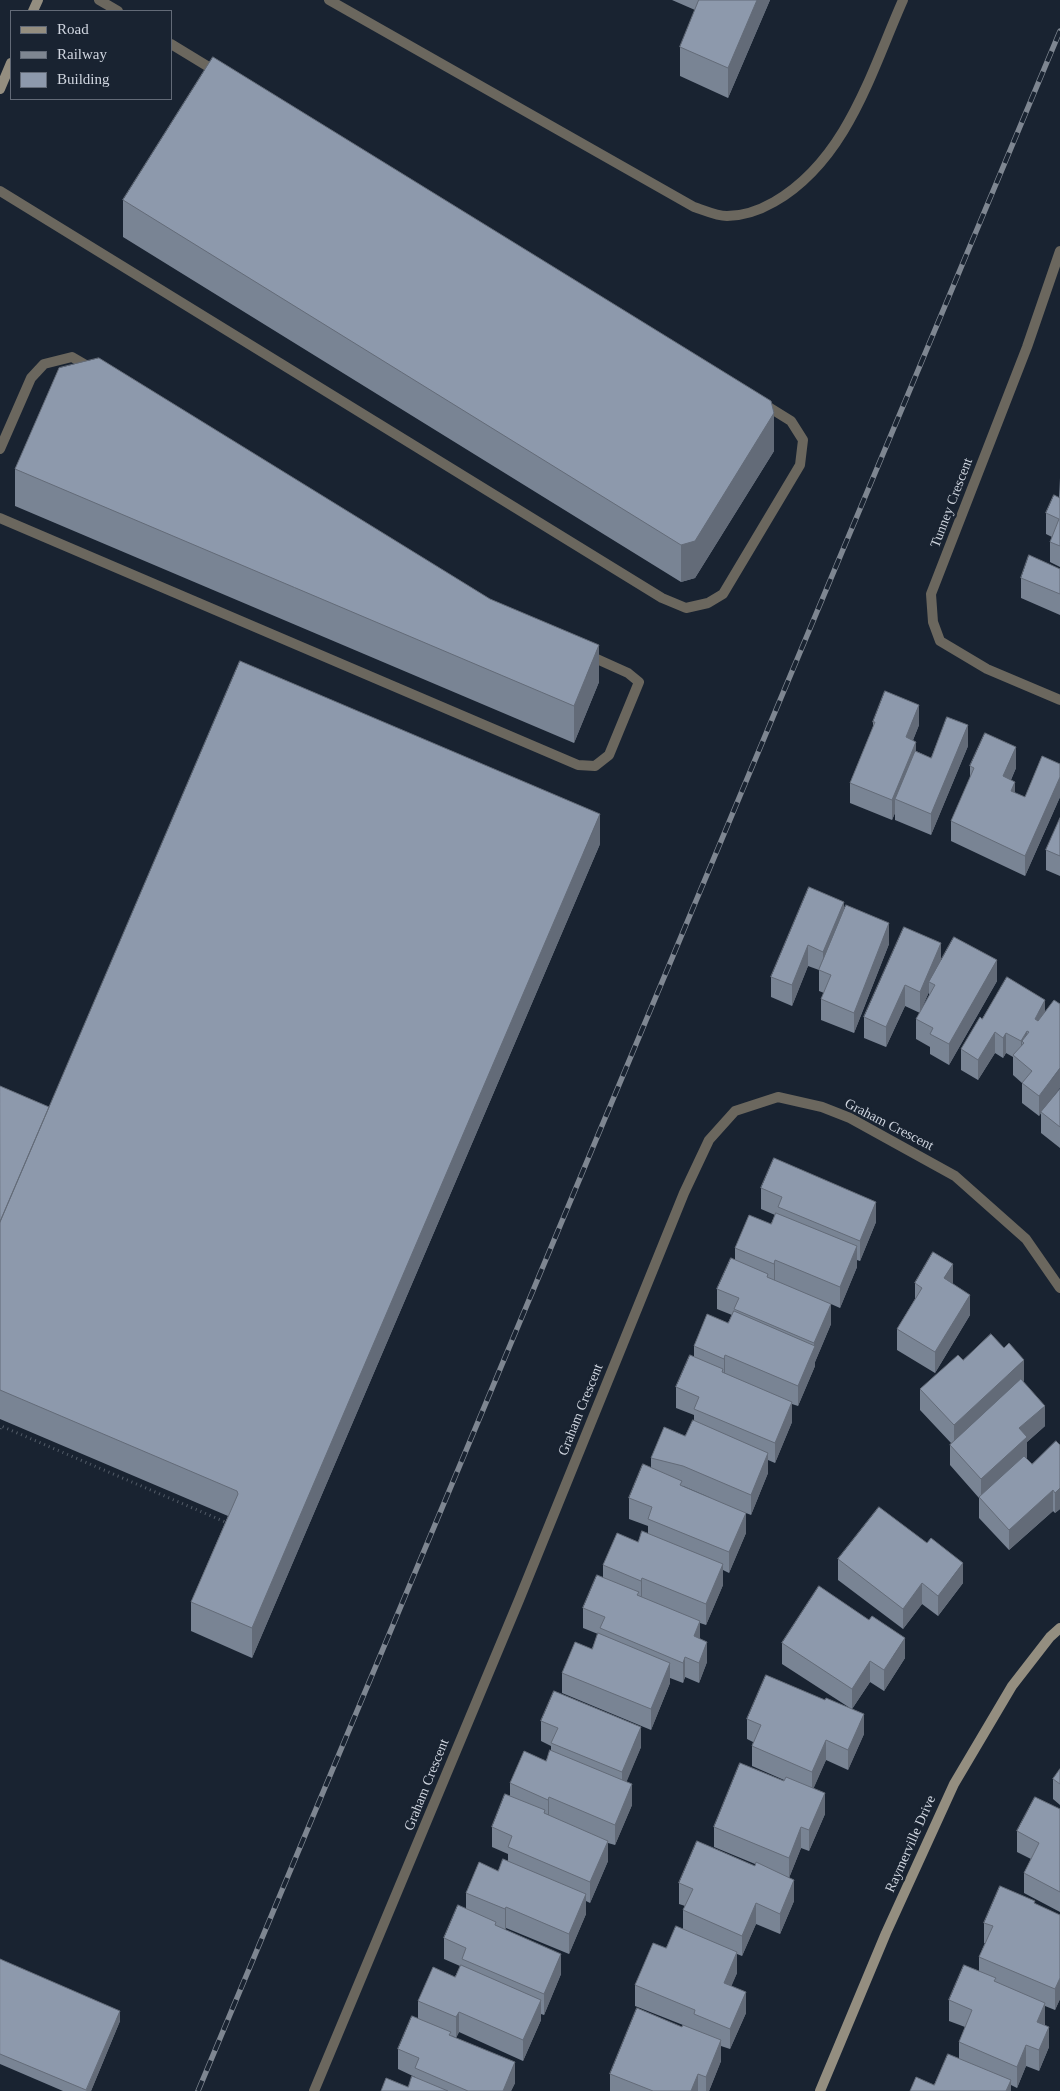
<!DOCTYPE html>
<style>
body{margin:0}
#map{position:relative;width:1060px;height:2091px;overflow:hidden;background:#192331;font-family:Georgia,serif}
canvas{display:block}
.legend{position:absolute;left:10px;top:10px;width:162px;height:90px;box-sizing:border-box;background:#192331;border:1px solid #626a77;margin:0;padding:6px 9px;list-style:none;font-size:15px;color:#cfd5df}
.legend li{display:flex;align-items:center;gap:10px;height:25px}
.legend b{width:25px;border:1px solid #626a77}
</style>
<div id="map">
<canvas width="1060" height="2091"></canvas>
<ul class="legend">
<li><b style="height:6px;background:#948e80"></b>Road</li>
<li><b style="height:6px;background:#7e8691"></b>Railway</li>
<li><b style="height:14px;background:#8d99ac"></b>Building</li>
</ul>
</div>
<script>
const g = document.querySelector('canvas').getContext('2d');
g.lineJoin = 'round';
function trace(path, color, width, dash) { g.strokeStyle = color; g.lineWidth = width; g.lineCap = dash ? 'butt' : 'round'; g.setLineDash(dash || []); g.stroke(path); }
function fillPath(path, color) { g.fillStyle = color; g.fill(path, 'evenodd'); }
function write(font, color, halo, rows, align = 'center') {
  g.font = font + ' Georgia,serif'; g.lineWidth = 5; g.setLineDash([]); g.textBaseline = 'middle'; g.strokeStyle = halo; g.fillStyle = color; for (const [text, x, y, turn = 0] of rows) {
    g.save(); g.translate(x, y); g.rotate((+turn || 0) * Math.PI / 180); g.textAlign = isNaN(turn) ? turn : align; if (halo) g.strokeText(text, 0, 0); g.fillText(text, 0, 0); g.restore();
  }
}
const path = new Path2D(`
 M0 1429 1 1426 230 1524`);
const lane = new Path2D(`
 M99 0 118 11
 M329 0 694 207C704 210 716 216 727 216 743 216 760 210 774 202 847 160 871 72 903 0
 M171 44 217 72
 M0 191 662 598 686 608 708 603 723 594 800 465 803 440 791 421 762 403
 M0 449 31 378 44 364 72 357 91 368
 M0 518 578 765 595 766 609 755 639 682 628 673 588 655`);
const street = new Path2D(`
 M1060 251 1027 347 931 594 933 622 940 641 987 669 1060 700
 M314 2091 519 1600 684 1193 709 1140 735 1111 778 1097 822 1107 850 1118 955 1176 1026 1239 1060 1288`);
const secondary = new Path2D(`
 M33 11 38 0
 M0 89 11 63
 M820 2091 886 1933 954 1784 1012 1686 1050 1637 1060 1628`);
const rail = new Path2D(`
 M198 2091 1060 31`);
const wall = new Path2D(`
 M672 0H770L728 98 680 76V47L695 10Z
 M123 200 774 451 695 578 681 582 123 237Z
 M15 469 599 682 574 743 15 506Z
 M1060 478V567L1050 562V542L1052 537 1046 534V513L1059 498Z
 M1060 569V615L1021 598V578Z
 M873 722 919 725 913 740 916 751 931 758 968 746 931 835 895 820V813L892 820 850 803V783L873 727Z
 M1060 764V797L1025 876 951 841V821L970 778V766L1016 768 1011 780 1015 793 1025 797Z
 M1060 818V876L1046 870V850Z
 M600 844 252 1658 191 1631V1602L228 1516 0 1419V1086L49 1107Z
 M844 909 889 944 854 1033 821 1020V999L824 993 819 991V970L808 966 792 1006 771 997V977Z
 M941 943V960L997 981 949 1065 930 1054V1047L916 1039V1019L920 1013 905 1006 886 1047 864 1038V1017ZM929 992V996L920 1012Z
 M1045 1011 1053 1097 1060 1089V1148L1041 1133V1113L1039 1116 1022 1103V1083L1013 1075V1057L1006 1053 1003 1058 995 1053 978 1080 961 1070V1049L982 1019Z
 M761 1188 876 1222 860 1261 857 1260V1267L840 1308 831 1304V1324L815 1362V1366L798 1406 792 1404V1422L775 1463 768 1460V1473L751 1515 746 1513V1533L729 1573 723 1570V1585L706 1625 700 1623V1639L707 1662 699 1683 685 1677 683 1683 670 1678V1683L651 1730 562 1693V1673L592 1649 598 1634 583 1628V1608L603 1577V1565L638 1542 648 1534V1526L629 1519V1498L651 1468V1458L685 1436 694 1421V1415L676 1408V1387L694 1356V1346L728 1323 732 1315 717 1309V1289L735 1260V1248L771 1224 775 1215 761 1209ZM682 1486H683L711 1498 682 1487Z
 M915 1283 953 1284 970 1315 935 1373 897 1350V1329L915 1299Z
 M963 1360 1024 1380 1023 1382 1045 1426 1027 1442V1458H1026L1032 1464 1060 1445V1509L1055 1513 1053 1511 1009 1550 979 1518V1498L950 1465V1445L951 1443 920 1410V1389Z
 M838 1559 963 1583 938 1616 922 1604 903 1629 838 1580Z
 M782 1643 905 1658 884 1691 870 1682 852 1709 864 1734 848 1770 826 1760 813 1789 825 1814 809 1851 801 1848 789 1878 794 1901 780 1934 756 1924 742 1956 737 1954V1973L731 1986 746 2013 730 2049 721 2046V2061L709 2091H610V2074L682 2027 683 2025 635 2006V1985L683 1929V1910L685 1906 679 1904V1883L755 1866V1864L714 1847V1827L784 1780 752 1766V1746L753 1742 747 1739V1719L825 1700 850 1708 782 1664Z
 M541 1721 641 1747 626 1782 632 1805 615 1845 608 1843V1861L590 1903 586 1901V1914L569 1954 506 1928 505 1930 561 1974 544 2015 541 2014V2020L523 2061 459 2032 456 2038 451 2035 515 2083 511 2091H381L408 2087 415 2077 398 2069V2049L418 2018V2001L455 1977 460 1966 444 1959V1938L466 1909V1893L498 1871 508 1861V1854L492 1847V1827L510 1795V1783L546 1761 551 1750V1746L541 1741Z
 M1060 1769V1805L1053 1799V1779Z
 M1060 1809V1912L1024 1893V1873L1031 1859 1017 1852V1831Z
 M1035 1904 1060 1915V1999L1055 2010 1045 2006V2025L1049 2047 1039 2071 1026 2066 1017 2088 1011 2085V2091L934 2085 959 2058V2042L965 2027 949 2021V2000L979 1971V1957L985 1943H984V1923Z
 M0 1959 120 2021 91 2091H63L0 2064Z`);
const shadedWall = new Path2D(`
 M757 0H770L728 98V68Z
 M774 413V451L695 578 681 582V545Z
 M599 645V682L574 743V706Z
 M919 705V725L906 758V737Z
 M968 725V746L931 835V814Z
 M916 742V762L895 799V813L892 820V800Z
 M1016 747V768L1003 797V776Z
 M1060 777V797L1025 876V856Z
 M1015 782V802L1011 791Z
 M600 814V844L252 1658V1628Z
 M844 902V923L823 972V952Z
 M889 923V944L854 1033V1013Z
 M941 943V964L929 982V992L920 1013V992Z
 M808 945V966L792 1006V985Z
 M997 960V981L949 1065V1044Z
 M905 985V1006L886 1047V1027Z
 M1045 1000V1021L1035 1039V1019Z
 M1027 1031V1052L1024 1043 1022 1041V1060L1021 1062V1041Z
 M995 1032V1053L978 1080V1060Z
 M1006 1033V1053L1003 1058V1038Z
 M1060 1068V1088L1039 1116V1096Z
 M876 1202V1222L860 1261V1241Z
 M857 1246V1267L840 1308V1287Z
 M775 1260V1280L774 1285V1264Z
 M953 1264V1284L944 1278Z
 M970 1295V1315L935 1373V1352Z
 M831 1304V1324L815 1362V1366L798 1406V1386L814 1348V1343Z
 M725 1355V1375L724 1379V1359Z
 M1024 1360V1380L954 1446V1425Z
 M792 1402V1422L775 1463V1443Z
 M1045 1406V1426L1027 1442V1458L981 1500V1479L1019 1428Z
 M768 1453V1473L751 1515V1495Z
 M1060 1488V1509L1055 1513V1493Z
 M1053 1490V1511L1009 1550V1530Z
 M746 1513V1533L729 1573V1552Z
 M963 1563V1583L938 1616V1596Z
 M723 1564V1585L706 1625V1604Z
 M642 1578V1599L641 1602V1581Z
 M922 1583V1604L903 1629V1609Z
 M700 1621V1642L694 1636Z
 M905 1638V1658L884 1691V1670Z
 M707 1642V1662L699 1683V1663Z
 M685 1657V1677L683 1683V1663Z
 M870 1661V1682L852 1709V1689Z
 M670 1663V1683L651 1730V1709Z
 M864 1714V1734L848 1770V1750Z
 M641 1727V1747L622 1793V1772Z
 M826 1740V1760L812 1792V1772Z
 M632 1784V1805L615 1845V1825Z
 M825 1793V1814L809 1851V1830Z
 M549 1797V1818L548 1820V1800Z
 M801 1827V1848L789 1878V1858Z
 M608 1841V1861L590 1903V1882Z
 M794 1880V1901L780 1934V1914Z
 M586 1894V1914L569 1954V1934Z
 M756 1903V1924L742 1956V1936Z
 M506 1907V1928L505 1930V1909Z
 M737 1952V1973L724 2004V1983Z
 M561 1954V1974L544 2015V1994Z
 M1060 1978V1999L1055 2010V1989Z
 M746 1992V2013L730 2049V2029Z
 M541 2000V2020L523 2061V2040Z
 M1045 2003V2023L1037 2042V2022Z
 M120 2011V2021L91 2091H86Z
 M459 2012V2032L456 2038V2017Z
 M1049 2027V2047L1039 2071V2050Z
 M721 2040V2061L709 2091H706V2077Z
 M1026 2045V2066L1017 2088V2067Z
 M515 2062V2083L511 2091H503Z
 M698 2074V2091H691Z
 M1011 2080V2091H1006Z`);
const building = new Path2D(`
 M699 0H757L728 68 680 47Z
 M213 57 771 401 774 413 695 541 681 545 123 200Z
 M99 358 490 599 599 645 574 706 15 469 59 368Z
 M1054 495 1060 498V546L1050 542 1059 519 1046 513Z
 M1029 555 1060 569V594L1021 578Z
 M240 661 600 814 252 1628 191 1602 238 1494 237 1491 0 1390V1222Z
 M885 691 919 705 906 737 916 742 892 800 850 783 875 722H873Z
 M947 717 968 725 931 814 895 799 915 751 931 758Z
 M985 733 1016 747 1003 776 1015 782 1011 791 1025 797 1042 756 1060 764V777L1025 856 951 821 974 768 970 766Z
 M1060 818V856L1046 850Z
 M809 887 844 902 823 952 808 945 792 985 771 977Z
 M846 905 889 923 854 1013 821 999 831 975 819 970Z
 M904 927 941 943 920 992 905 985 886 1027 864 1017Z
 M954 937 997 960 949 1044 930 1034 933 1028 916 1019 935 985 929 982Z
 M1007 977 1045 1000 1035 1019 1038 1021 1054 1000 1060 1004V1068L1039 1096 1022 1083 1032 1071 1013 1055 1024 1043 1022 1041 1029 1032 1027 1031 1021 1041 1006 1033 1003 1038 995 1032 978 1060 961 1049 980 1017 982 1019Z
 M0 1086 49 1107 0 1222Z
 M1060 1089V1127L1041 1112Z
 M774 1158 876 1202 860 1241 778 1207 782 1197 761 1188Z
 M776 1213 857 1246 840 1287 775 1260 774 1264 735 1248 749 1215 771 1224Z
 M933 1252 953 1264 944 1278 970 1295 935 1352 897 1329 922 1288 915 1283Z
 M731 1258 768 1274 767 1277 831 1304 814 1343 734 1309 739 1298 717 1289Z
 M734 1311 815 1346 798 1386 725 1355 724 1359 694 1346 707 1314 728 1323Z
 M991 1334 1004 1348 1009 1343 1024 1360 954 1425 920 1389 958 1355 963 1360Z
 M690 1355 723 1369 722 1372 792 1402 775 1443 694 1409 699 1397 676 1387Z
 M1021 1379 1045 1406 1019 1428 1027 1437 981 1479 950 1445Z
 M693 1420 768 1453 751 1495 683 1466 651 1458 664 1427 685 1436Z
 M1056 1441 1060 1445V1488L1055 1493 1053 1490 1009 1530 979 1497 1024 1456 1032 1464Z
 M643 1464 682 1481 680 1485 746 1513 729 1552 648 1519 652 1507 629 1498Z
 M879 1507 927 1543 931 1538 963 1563 938 1596 922 1583 903 1609 838 1559Z
 M642 1531 723 1564 706 1604 642 1578 641 1581 603 1565 617 1533 638 1542Z
 M597 1575 639 1592 637 1595 700 1621 694 1636 707 1642 699 1663 685 1657 683 1663 600 1628 605 1617 583 1608Z
 M819 1586 869 1620 872 1616 905 1638 884 1670 870 1661 852 1689 782 1643Z
 M598 1633 670 1663 651 1709 562 1673 575 1642 592 1649Z
 M766 1675 825 1700 826 1698 864 1714 848 1750 826 1740 812 1772 752 1746 761 1725 747 1719Z
 M554 1691 641 1727 622 1772 551 1743 558 1728 541 1721Z
 M550 1750 632 1784 615 1825 549 1797 548 1800 510 1783 524 1751 546 1761Z
 M740 1763 784 1781 786 1777 825 1793 809 1830 801 1827 789 1858 714 1827Z
 M1060 1769V1784L1053 1779Z
 M505 1794 545 1810 544 1813 608 1841 590 1882 508 1847 512 1836 492 1827Z
 M1035 1797 1060 1809V1892L1024 1873 1039 1843 1017 1831Z
 M697 1841 755 1866 756 1862 794 1880 780 1914 756 1903 742 1936 683 1910 693 1889 679 1883Z
 M503 1859 586 1894 569 1934 506 1907 505 1909 466 1893 479 1862 498 1871Z
 M1000 1886 1035 1901 1034 1903 1060 1915V1978L1055 1989 979 1957 993 1926 984 1923Z
 M458 1905 496 1922 495 1925 561 1954 544 1994 462 1959 466 1948 444 1938Z
 M676 1926 737 1952 724 1983 746 1992 730 2029 694 2014 695 2010 635 1985 653 1943 666 1948Z
 M0 1959 120 2011 86 2090 0 2054Z
 M461 1965 541 2000 523 2040 459 2012 456 2017 418 2001 433 1967 455 1977Z
 M964 1965 996 1978 994 1981 1045 2003 1037 2022 1049 2027 1039 2050 1026 2045 1017 2067 959 2042 972 2010 949 2000Z
 M637 2008 682 2027 683 2025 721 2040 706 2077 698 2074 691 2091H653L610 2074Z
 M412 2016 451 2032 449 2035 515 2062 503 2091H468L415 2068 419 2058 398 2049Z
 M948 2054 1011 2080 1006 2091H910L916 2077 934 2085Z
 M412 2076 448 2091H381L386 2078 408 2087Z`);
const streetNames = [
 ["Tunney Crescent",952,503,-69],
 ["Graham Crescent",889,1125,27],
 ["Graham Crescent",581,1410,-68],
 ["Graham Crescent",427,1785,-68],
 ["Raymerville Drive",911,1844,-66]
];
trace(path, '#535c68', 3, [1, 4]);
trace(lane, '#6b675e', 10);
trace(street, '#6b675e', 10);
trace(secondary, '#948e80', 10);
trace(rail, '#7e8691', 5.5);
trace(rail, '#192331', 4, [11]);
fillPath(wall, '#798494');
fillPath(shadedWall, '#636b78');
fillPath(building, '#8d99ac');
trace(building, '#636b78', 1);
write('14px', '#cfd5df', '#192331', streetNames);
</script>
